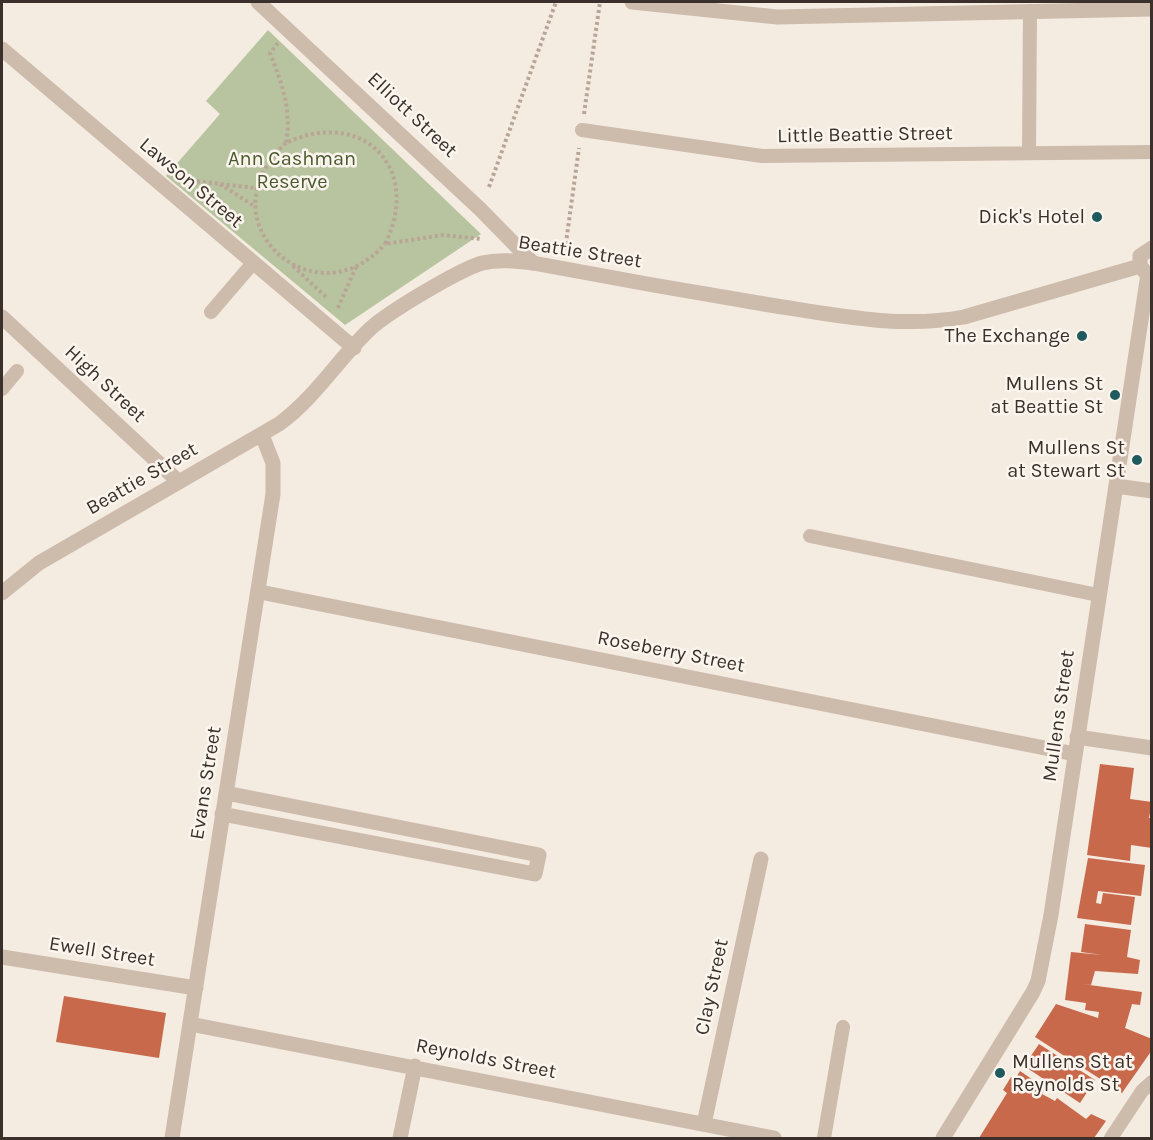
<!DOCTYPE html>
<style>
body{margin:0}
#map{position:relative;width:1153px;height:1140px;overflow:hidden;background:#f4ebe1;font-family:Karla,sans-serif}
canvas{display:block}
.frame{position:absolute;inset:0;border:3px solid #3b302b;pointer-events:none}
</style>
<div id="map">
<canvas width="1153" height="1140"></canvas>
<div class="frame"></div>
</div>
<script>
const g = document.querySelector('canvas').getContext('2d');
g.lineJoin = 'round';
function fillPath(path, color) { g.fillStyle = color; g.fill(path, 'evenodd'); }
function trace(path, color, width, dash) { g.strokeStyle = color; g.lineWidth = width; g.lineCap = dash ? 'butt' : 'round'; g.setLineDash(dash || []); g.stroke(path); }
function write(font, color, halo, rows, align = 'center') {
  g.font = font + ' Karla,sans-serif'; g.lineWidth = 5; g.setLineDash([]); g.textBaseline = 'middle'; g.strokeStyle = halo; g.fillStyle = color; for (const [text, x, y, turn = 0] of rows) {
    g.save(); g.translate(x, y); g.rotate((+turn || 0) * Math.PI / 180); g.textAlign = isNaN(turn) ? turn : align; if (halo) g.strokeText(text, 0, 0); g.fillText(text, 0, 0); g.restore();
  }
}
const green = new Path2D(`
 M268 30 481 234 345 325 166 176 220 114 206 101Z`);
const building = new Path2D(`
 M1100 764 1134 768 1130 799 1152 802 1149 818H1152V848L1131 845 1130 861 1087 855Z
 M1088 858 1145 865 1141 896 1098 891 1096 903 1101 904 1103 893 1135 897 1131 925 1077 918Z
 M1085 924 1131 930 1127 957 1140 960 1138 974 1095 971 1091 985 1082 984 1142 992 1140 1005 1132 1004 1125 1028 1152 1039V1050L1122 1093 1035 1037 1056 1004 1098 1018 1099 1012 1085 1010 1086 1003 1065 1000 1071 952 1102 955 1081 952Z
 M64 996 166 1013 159 1058 56 1042Z
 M1039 1044 1095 1080 1080 1103 1024 1066Z
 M1020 1071 1045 1088 1042 1094 1055 1101 1057 1098 1086 1119 1091 1114 1106 1121 1094 1138H979L1007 1093 1003 1090 1011 1077 1015 1079Z`);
const path = new Path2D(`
 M278 43 270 53C282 83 292 111 286 143 362 107 423 168 385 244L443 235 482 239
 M584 114 600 2
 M286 143C200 221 315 324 385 244
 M185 180 256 188
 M220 184 254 206
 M489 187 556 2
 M565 250 579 148
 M293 266 327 298
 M338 308 356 267`);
const service = new Path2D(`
 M582 130 762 156 1152 152
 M1029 153 1030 11
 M211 312 253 263
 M2 389 17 371
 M810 536 1098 595
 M824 1138 843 1027
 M1111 1138 1142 1091 1152 1082`);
const minor = new Path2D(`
 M258 2 480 209 533 263
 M632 2 777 17 1152 9
 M2 49 354 348
 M2 317 179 482
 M1116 486 1152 491
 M260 592 1075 754
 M1077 737 1152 748
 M222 814 535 874 539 855 226 793
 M2 957 196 988
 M190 1024 774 1138
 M704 1124 761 859
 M172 1138 273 494V463L262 435
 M400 1138 415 1066`);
const tertiary = new Path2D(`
 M1146 273 1140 266V256L1152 248
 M2 593 39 563 279 424C316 397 338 359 371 328 390 311 459 270 482 263 499 259 516 261 533 263 612 278 691 292 770 305 835 315 900 329 964 317L1140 266
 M943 1138 1033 992 1038 981 1051 915 1148 274`);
const markers = [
 [1097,217,6,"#1f5a5e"],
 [1082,336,6,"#1f5a5e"],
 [1115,395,6,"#1f5a5e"],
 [1137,460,6,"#1f5a5e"],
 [1000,1073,6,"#1f5a5e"]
];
const streetNames = [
 ["Elliott Street",412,115,43],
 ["Little Beattie Street",865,135,-1],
 ["Lawson Street",191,183,40],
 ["Beattie Street",580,252,9],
 ["High Street",105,384,43],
 ["Beattie Street",142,479,-30],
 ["Roseberry Street",671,652,11],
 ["Mullens Street",1059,716,-82],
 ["Evans Street",206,783,-81],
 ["Ewell Street",102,952,9],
 ["Clay Street",712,987,-78],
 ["Reynolds Street",486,1059,11]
];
const parkNames = [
 ["Ann Cashman",292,159],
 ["Reserve",292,182]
];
const poiNames = [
 ["Dick's Hotel",1085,217],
 ["The Exchange",1070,336],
 ["Mullens St",1103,384],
 ["at Beattie St",1103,407],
 ["Mullens St",1125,448],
 ["at Stewart St",1125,471],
 ["Mullens St at",1012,1062,"left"],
 ["Reynolds St",1012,1085,"left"]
];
fillPath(green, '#b8c4a0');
fillPath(building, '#c8694b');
trace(path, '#b9a596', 4, [3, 3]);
trace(service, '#cdbbac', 14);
trace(minor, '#cdbbac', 15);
trace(tertiary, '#cdbbac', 15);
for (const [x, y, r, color] of markers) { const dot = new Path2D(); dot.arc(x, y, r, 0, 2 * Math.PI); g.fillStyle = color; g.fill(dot); trace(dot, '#fbf5ee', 2); }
write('20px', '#3b302b', '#fbf5ee', streetNames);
write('20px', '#4a5a2e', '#fbf5ee', parkNames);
write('20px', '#3b302b', '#fbf5ee', poiNames, 'right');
</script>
